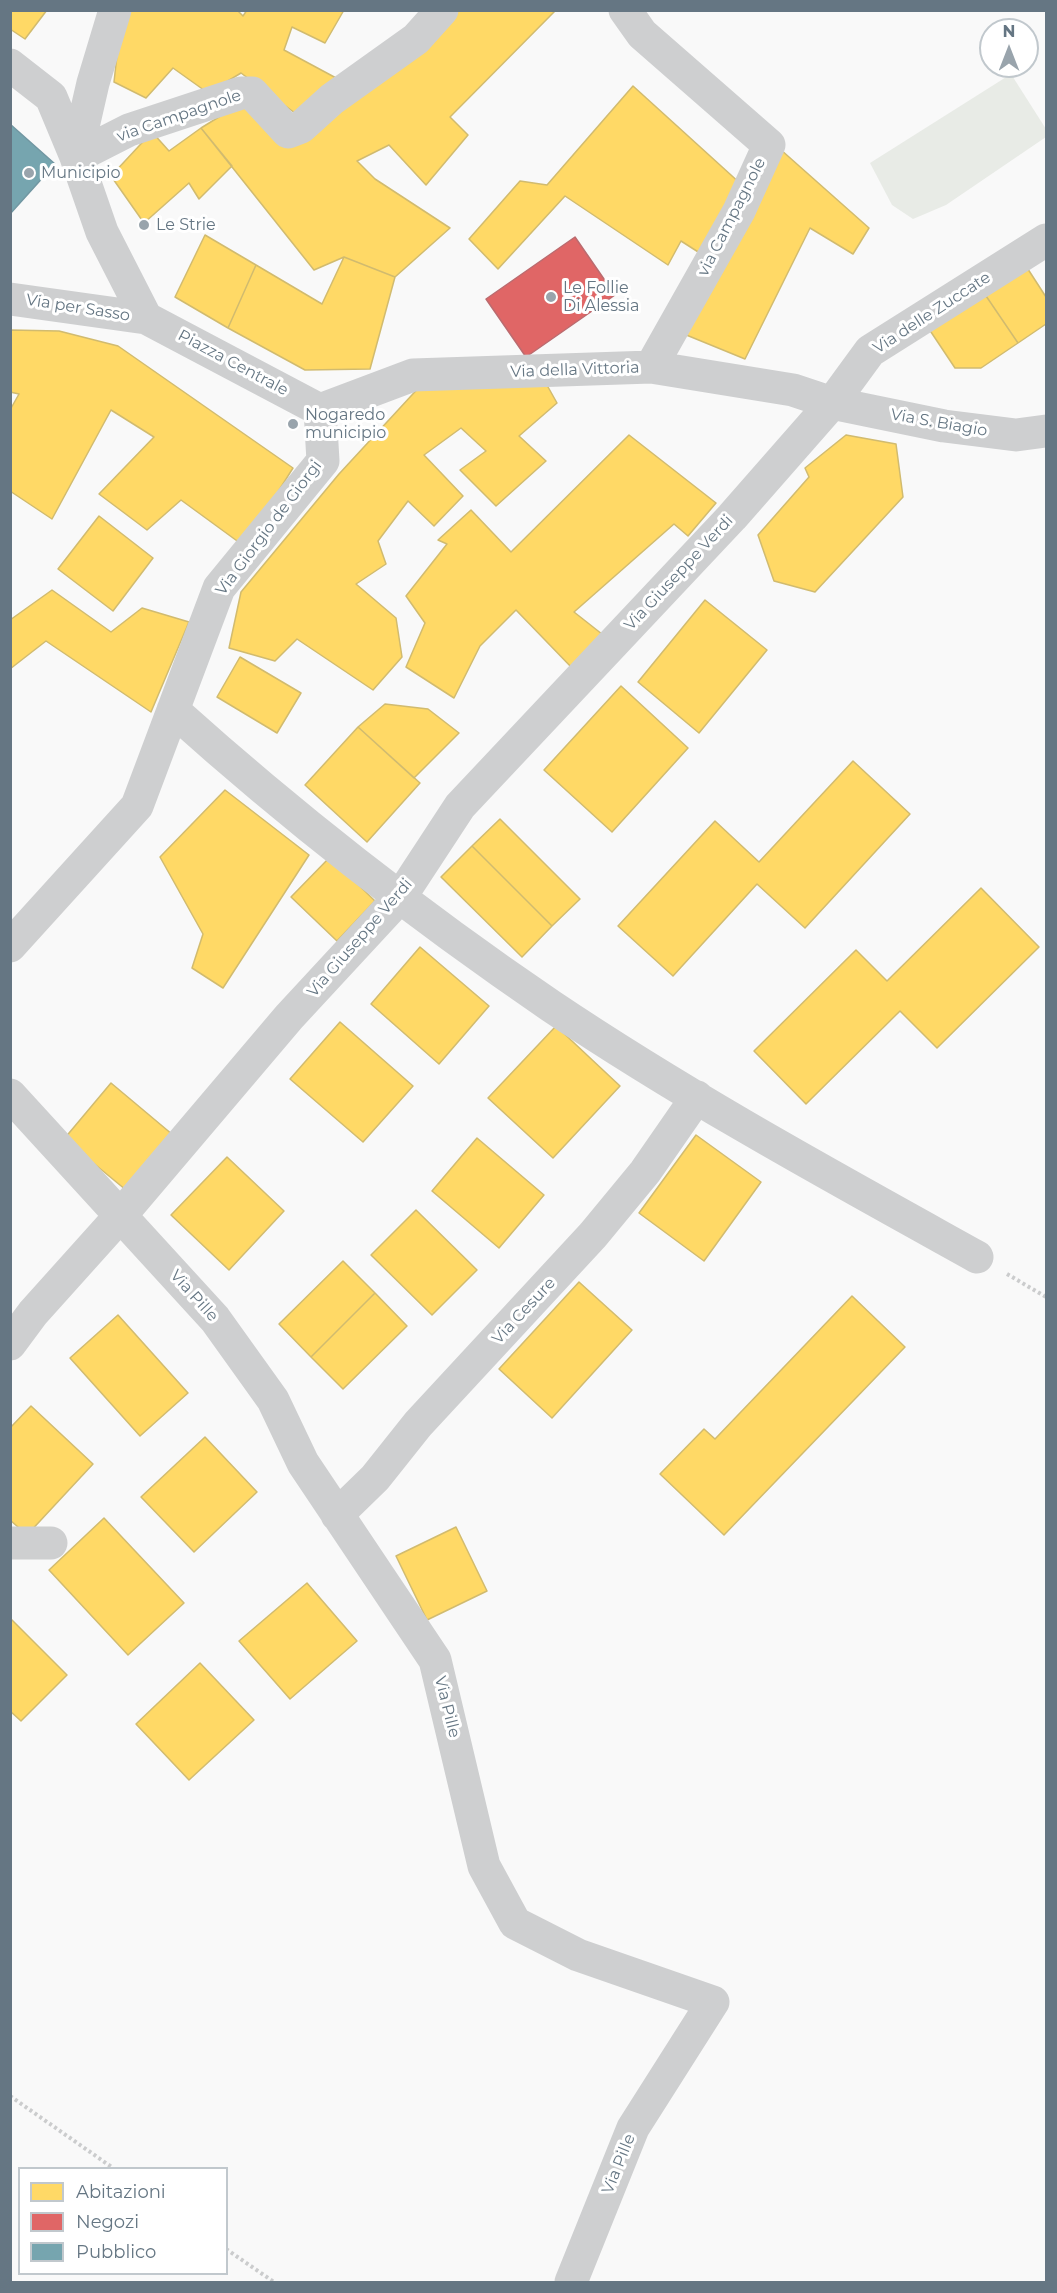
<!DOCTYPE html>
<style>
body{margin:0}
#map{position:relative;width:1057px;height:2293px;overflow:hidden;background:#f9f9f9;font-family:Montserrat,sans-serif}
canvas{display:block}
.frame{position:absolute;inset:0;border:12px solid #657683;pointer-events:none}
.legend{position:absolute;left:18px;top:2167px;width:210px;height:108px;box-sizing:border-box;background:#fff;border:2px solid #c1c8cd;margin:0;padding:8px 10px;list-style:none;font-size:18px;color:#657683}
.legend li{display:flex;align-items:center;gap:12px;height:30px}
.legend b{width:30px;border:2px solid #c1c8cd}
.north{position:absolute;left:979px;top:18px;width:60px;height:60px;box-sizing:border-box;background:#fff;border:2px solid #c1c8cd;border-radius:50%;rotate:0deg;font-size:16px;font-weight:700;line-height:24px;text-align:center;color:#657683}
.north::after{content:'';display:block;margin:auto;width:21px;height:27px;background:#99a4ac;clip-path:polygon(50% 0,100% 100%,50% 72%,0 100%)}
</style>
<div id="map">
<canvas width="1057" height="2293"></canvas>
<div class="frame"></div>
<ul class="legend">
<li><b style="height:16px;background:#ffd966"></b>Abitazioni</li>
<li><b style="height:16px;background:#e06666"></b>Negozi</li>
<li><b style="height:16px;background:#76a5af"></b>Pubblico</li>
</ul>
<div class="north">N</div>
</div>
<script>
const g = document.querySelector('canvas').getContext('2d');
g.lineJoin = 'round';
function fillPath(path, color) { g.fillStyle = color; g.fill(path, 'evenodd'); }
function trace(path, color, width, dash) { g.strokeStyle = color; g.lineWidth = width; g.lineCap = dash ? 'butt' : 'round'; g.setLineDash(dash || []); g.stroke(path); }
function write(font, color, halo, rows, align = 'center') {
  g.font = font + ' Montserrat,sans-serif'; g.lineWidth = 6; g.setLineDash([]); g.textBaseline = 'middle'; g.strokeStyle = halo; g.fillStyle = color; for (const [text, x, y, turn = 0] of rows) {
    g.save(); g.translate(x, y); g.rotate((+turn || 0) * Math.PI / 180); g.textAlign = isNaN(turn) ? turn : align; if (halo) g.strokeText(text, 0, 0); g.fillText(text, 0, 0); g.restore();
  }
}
const green = new Path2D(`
 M1011 74 1046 129V137L946 205 913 219 892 205 870 163Z`);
const homes = new Path2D(`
 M10 10H47L25 39 10 29Z
 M122 10H237L243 16 247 10H344L325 43 292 27 284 50 338 79 303 119 241 73 208 93 173 68 146 98 114 82Z
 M451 10H556L450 117 468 135 426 185 389 145 357 161 375 179 450 228 395 277 344 257 314 270 201 128 248 99 284 145Z
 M633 86 742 185 706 257 681 241 668 265 565 196 498 269 469 239 520 181 547 185Z
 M201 128 232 166 199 199 189 183 144 223 111 176 152 132 169 151Z
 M780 149 869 228 853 254 810 228 745 359 679 332Z
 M205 235 256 265 228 328 175 297Z
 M344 257 395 277 370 369 305 370 228 328 256 265 322 304Z
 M1024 263 1046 297V324L1018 343 982 290Z
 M982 290 1018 343 981 368H955L927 326Z
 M10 330 59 331 118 346 293 468 244 546 181 500 147 530 99 494 154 437 111 410 52 519 10 491V410L19 394 10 392Z
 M543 378 557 403 519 436 546 461 496 506 460 470 486 451 461 428 424 455 463 496 434 526 408 501 378 541 386 564 356 584 396 618 402 657 373 690 297 639 275 661 229 648 241 592 339 474 423 383Z
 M629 435 716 503 688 536 674 524 574 612 607 638 574 670 516 610 480 646 454 698 406 667 425 623 406 596 447 544 438 540 471 510 511 552Z
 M846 435 896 444 903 497 815 592 774 581 758 535 809 477 805 468Z
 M99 516 153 558 113 611 58 569Z
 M52 590 111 632 142 608 189 622 151 712 46 641 10 669V620Z
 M705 600 767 650 699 733 638 682Z
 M240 657 301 693 277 733 217 697Z
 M621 686 688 748 612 832 544 770Z
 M385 704 428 709 459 733 414 778 358 727Z
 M358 727 420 783 367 842 305 785Z
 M853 761 910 814 805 928 757 884 673 976 618 926 715 821 759 862Z
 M225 790 309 855 223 988 192 968 203 934 160 857Z
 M500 819 580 899 552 926 472 846Z
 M472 846 552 926 522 957 441 877Z
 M330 857 375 901 337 941 291 897Z
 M981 888 1039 947 937 1048 900 1011 806 1104 754 1051 856 950 887 981Z
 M420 947 489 1006 439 1064 371 1004Z
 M340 1022 413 1086 363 1142 290 1079Z
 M556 1026 620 1086 553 1158 488 1098Z
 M111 1083 173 1135 126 1190 64 1139Z
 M696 1135 761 1182 704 1261 639 1213Z
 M477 1138 544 1195 499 1248 432 1191Z
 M227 1157 284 1211 229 1270 171 1215Z
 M416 1210 477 1270 432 1315 371 1255Z
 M343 1261 375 1293 311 1357 279 1324Z
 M579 1282 632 1330 552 1418 499 1369Z
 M375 1293 407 1326 343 1389 311 1357Z
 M852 1296 905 1347 724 1535 660 1474 704 1429 715 1439Z
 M118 1315 188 1393 140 1436 70 1358Z
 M31 1406 93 1464 27 1535 10 1520V1428Z
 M205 1437 257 1492 194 1552 141 1497Z
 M104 1518 184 1603 128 1655 49 1570Z
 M456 1527 487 1591 427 1620 396 1556Z
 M307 1583 357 1641 290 1699 239 1641Z
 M10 1618 67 1675 21 1721 10 1711Z
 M200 1663 254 1720 189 1780 136 1724Z`);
const shops = new Path2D(`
 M575 237 615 295 526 357 486 299Z`);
const public = new Path2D(`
 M10 124 55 164 10 214Z`);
const path = new Path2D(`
 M1007 1274 1046 1297
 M10 2096 113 2168
 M226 2249 274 2282`);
const minor = new Path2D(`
 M115 10 93 83 76 157 102 232 146 318
 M625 10 642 34 769 145 739 211 651 367
 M10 65 51 97 76 157 129 130 241 93H252L288 132 301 127 332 99 416 39 442 10
 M10 299 146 318 320 410
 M320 410 413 375 651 367 793 390 832 403 944 426 1016 435 1046 431
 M173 710C292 817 419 916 551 1006 688 1098 833 1177 977 1257
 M10 946 137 806 219 588 323 461 320 410
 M10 1095 215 1319 273 1400 303 1463 435 1660 484 1866 515 1923 578 1955 713 2002 633 2128 571 2282
 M10 1344 33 1313 121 1215 289 1017 401 896 460 806 732 517 832 403 870 351 1046 240
 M337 1515 375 1478 418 1424 593 1235 645 1172 697 1097
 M10 1543H51`);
const markers = [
 [29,173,6,"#99a4ac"],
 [144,225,6,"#99a4ac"],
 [551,297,6,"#99a4ac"],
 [293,424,6,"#99a4ac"]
];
const streetNames = [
 ["via Campagnole",179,116,-19],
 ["via Campagnole",732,217,-63],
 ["Via per Sasso",78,308,9],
 ["Via delle Zuccate",932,313,-33],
 ["Piazza Centrale",233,363,28],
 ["Via della Vittoria",575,370,-2],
 ["Via S. Biagio",939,423,10],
 ["Via Giorgio de Giorgi",269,528,-53],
 ["Via Giuseppe Verdi",679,573,-47],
 ["Via Giuseppe Verdi",360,938,-49],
 ["Via Pille",194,1296,48],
 ["Via Cesure",524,1311,-47],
 ["Via Pille",447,1707,76],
 ["Via Pille",619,2164,-68]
];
const poiNames = [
 ["Municipio",41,173],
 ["Le Strie",156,225],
 ["Le Follie",563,288],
 ["Di Alessia",563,306],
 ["Nogaredo",305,415],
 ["municipio",305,433]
];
fillPath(green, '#e8ebe6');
fillPath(homes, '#ffd966');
trace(homes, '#d1bb6f', 1.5);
fillPath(shops, '#e06666');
trace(shops, '#bb6b6f', 1.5);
fillPath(public, '#76a5af');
trace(public, '#7197a2', 1.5);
trace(path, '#cbcccd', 4, [3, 3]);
trace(minor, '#cecfd0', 33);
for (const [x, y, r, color] of markers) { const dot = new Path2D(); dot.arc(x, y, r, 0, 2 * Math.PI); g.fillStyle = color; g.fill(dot); trace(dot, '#fff', 2); }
write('16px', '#657683', '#fff', streetNames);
write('16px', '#657683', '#fff', poiNames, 'left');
</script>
